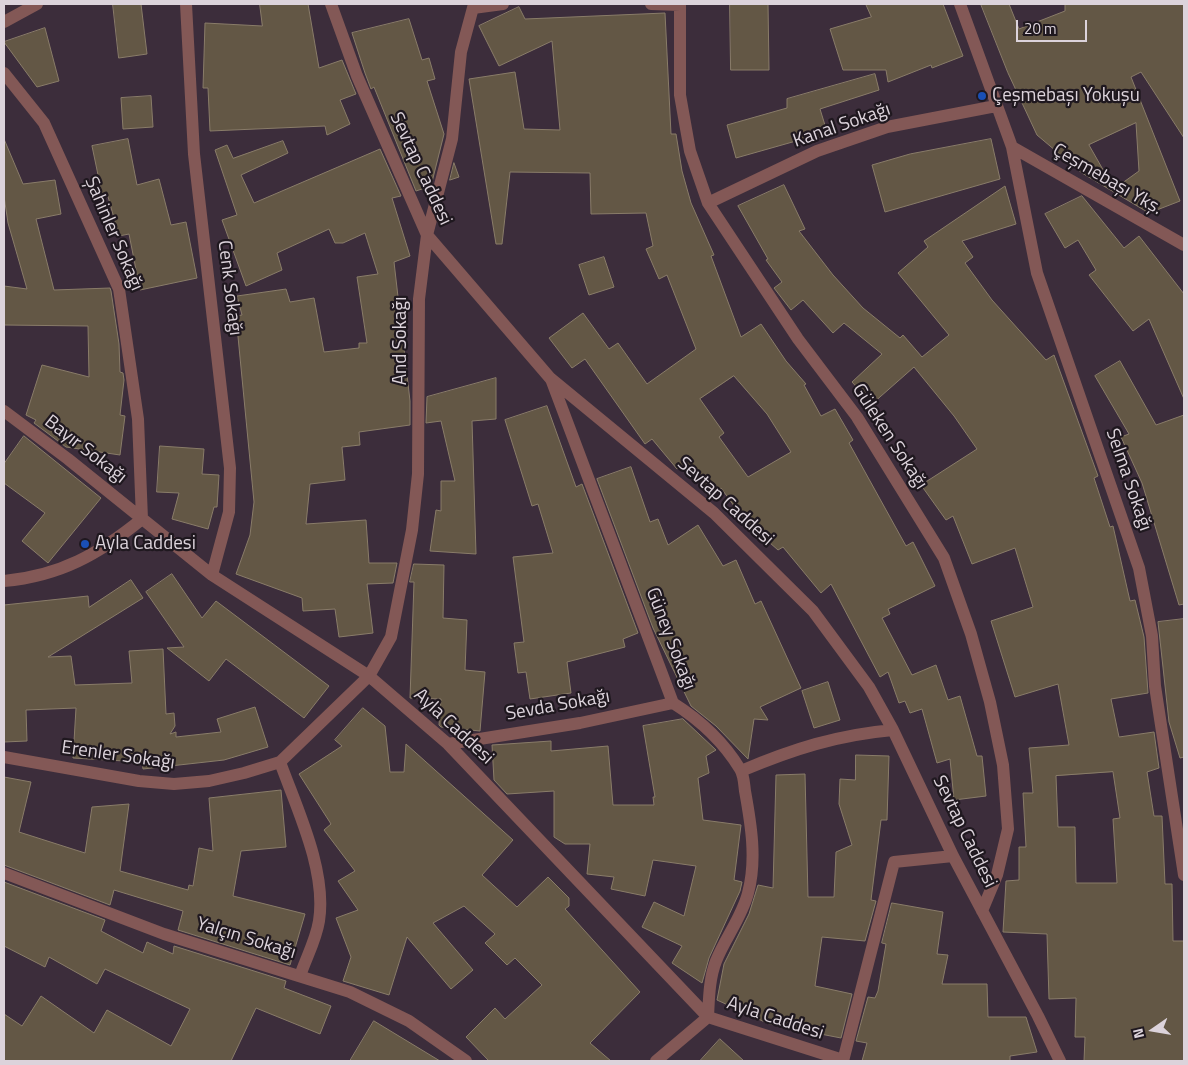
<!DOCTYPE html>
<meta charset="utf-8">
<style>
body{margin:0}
#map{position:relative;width:1188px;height:1065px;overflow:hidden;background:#3c2d3b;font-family:"Titillium Web",sans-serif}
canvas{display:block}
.frame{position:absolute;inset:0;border:5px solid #dcd3db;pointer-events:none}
.north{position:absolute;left:1128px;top:1005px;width:50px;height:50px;-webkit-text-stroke:4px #1f181f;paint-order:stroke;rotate:257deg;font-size:14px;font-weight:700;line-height:20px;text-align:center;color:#dcd3db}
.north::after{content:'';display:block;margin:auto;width:18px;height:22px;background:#dcd3db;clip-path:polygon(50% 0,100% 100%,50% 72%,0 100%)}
.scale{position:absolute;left:1016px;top:20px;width:71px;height:22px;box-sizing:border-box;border:2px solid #dcd3db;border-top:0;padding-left:6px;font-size:15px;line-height:18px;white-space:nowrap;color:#dcd3db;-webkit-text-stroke:4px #1f181f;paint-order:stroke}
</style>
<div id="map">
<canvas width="1188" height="1065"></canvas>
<div class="frame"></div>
<div class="north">N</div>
<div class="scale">20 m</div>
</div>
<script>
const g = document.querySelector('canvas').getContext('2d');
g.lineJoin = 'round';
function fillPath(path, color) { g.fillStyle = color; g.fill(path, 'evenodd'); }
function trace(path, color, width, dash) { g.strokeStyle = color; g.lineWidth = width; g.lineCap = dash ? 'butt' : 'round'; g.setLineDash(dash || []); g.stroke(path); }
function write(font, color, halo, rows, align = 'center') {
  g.font = font + ' "Titillium Web",sans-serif'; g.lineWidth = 4.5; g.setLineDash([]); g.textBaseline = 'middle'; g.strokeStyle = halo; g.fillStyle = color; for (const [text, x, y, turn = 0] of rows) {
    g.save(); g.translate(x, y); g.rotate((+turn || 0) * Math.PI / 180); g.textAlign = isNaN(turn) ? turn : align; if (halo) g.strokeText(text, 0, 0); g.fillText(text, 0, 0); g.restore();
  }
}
const building = new Path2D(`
 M113 4H141L147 54 119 58Z
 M260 4H308L319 68 342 60 356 94 340 100 350 124 327 135 325 126 210 131 208 88H203L205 23 262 26Z
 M730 4H768L769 70H731Z
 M866 4H943L963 56 932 68 931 65 888 82 886 70H843L830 29 871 17Z
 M981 4H1009L1019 29 1065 11V4H1184V138L1141 72 1131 77 1180 201 1149 213 1082 173 1037 135 1008 73ZM1136 123 1139 171 1114 189 1089 145Z
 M519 7 525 19 665 13 671 134H676L682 171 691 203 714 255 711 256 741 337 761 324 786 361 806 384 804 385 821 416 835 409 853 440 849 443 906 546 913 542 935 586 888 609 890 614 882 618 912 675 936 665 948 700 960 696 977 756H982L986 796 954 800 950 759 937 763 922 709 910 713 905 701 899 703 888 672 880 677 831 584 821 593 783 547 778 550 745 521 721 488 714 494 704 485 686 462 677 469 652 439 645 444 585 359 572 368 549 338 583 313 609 349 618 343 647 384 696 349 667 275 659 279 646 249 653 246 646 213 591 214 590 173 510 172 502 244H496L469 79 515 72 524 129 560 130 552 41 499 66 479 26ZM734 376 767 414 791 452 748 477 719 437 724 433 700 399Z
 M409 19 422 60 429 58 435 79 427 81 444 134 431 186 416 191 374 87 371 89 365 73 352 33Z
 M45 28 59 81 37 87 4 42Z
 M875 74 879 90 820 109 828 135 797 144 796 141 736 158 727 125 787 108V99Z
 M151 96 153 127 123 129 121 98Z
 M4 139 23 184 55 180 61 214 36 219 54 290 110 288 111 291 119 344 120 372 123 373 124 380 120 415 125 416 120 455 66 447 34 423 36 420 26 415 42 365 89 377 88 326 4 325V286L27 289 8 223 4 196Z
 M128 139 137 185 159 179 171 225 186 222 197 278 140 290 129 234 119 236 107 193 102 194 92 146Z
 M991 139 1000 179 885 212 872 165 910 154Z
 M283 141 288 153 241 175 254 203 380 149 401 196 392 198 410 256 394 262 410 401V425L359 432 360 445 342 447 345 480 310 484 306 524 366 520 369 563H397L393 583 367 584 373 633 339 637 335 609 303 611 302 598 236 574 250 535 254 502 236 316 242 315 237 296 286 289 290 302 314 298 324 352 359 348V343H367L357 277 378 274 365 233 343 243H335L329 229 277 253 282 270 246 286 222 220 237 215 215 150 227 145 233 158Z
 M454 163 459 177 450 180Z
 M784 185 805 229 799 231 833 275 863 308 900 338 903 335 922 357 949 335 898 273 928 247 924 241 1005 186 1016 224 962 241 973 257 965 263 992 300 1046 360 1054 355 1098 476 1094 478 1110 527 1113 526 1130 601 1135 600 1144 637 1148 693 1111 699 1119 737 1154 732 1159 768 1147 772 1154 816H1162L1165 884H1172L1173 941H1184V1061H1084L1085 1037H1075L1076 998 1049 999 1047 934 1003 932 1006 881 1019 880V847H1026L1023 793H1033L1029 748 1069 745 1058 684 1015 697 991 621 1033 607 1015 548 972 564 953 516 946 520 921 485 977 449 954 416 914 367 872 404 852 382 882 354 844 323 833 333 803 300 791 310 774 288 782 282 766 260 768 259 738 206ZM1113 772 1120 818 1113 819 1117 883H1076L1075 827H1058L1056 776Z
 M1082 196 1124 248 1139 236 1184 294V399L1149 319 1133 331 1089 275 1096 270 1078 240 1065 248 1045 214Z
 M604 257 614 287 589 295 579 265Z
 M1120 361 1156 425 1184 415V604L1179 605 1142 483 1121 437 1129 434 1095 376Z
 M496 378V419L472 421 476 554 430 551 436 510 441 511V481H455L441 421 426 423 427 397Z
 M547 406 576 487 582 484 638 633 623 639 625 647 567 662 571 693 530 699 526 672 518 673 514 643 524 642 513 557 553 553 538 504 532 506 505 420Z
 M24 436 101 498 48 563 22 541 45 513 4 483V464Z
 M160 446 204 449 202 474 219 475 217 507H214L208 529 172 519 179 493 157 492Z
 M631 467 650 522 658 519 668 545 698 525 723 566 736 560 755 604 761 601 801 688 760 707 768 720 754 719 748 759 716 726 691 706 653 628 597 479Z
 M414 564 444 565 443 618 467 620 465 670 485 672 480 731 441 727 439 725 441 699 410 698 414 582H410Z
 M172 574 202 618 216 601 329 686 304 718 226 659 209 681 167 648 184 647 146 592Z
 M131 580 143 598 48 657 71 656 75 685 132 683 129 651 163 649 166 714 174 713 175 726 170 734 176 732V737L221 732 217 719 255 707 268 747 224 760 143 769 142 762 73 758 76 708 26 710 27 741 4 742V605L88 596 89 607Z
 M1184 619V757L1180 758 1169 722 1158 622Z
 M828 682 840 720 814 728 802 691Z
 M363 708 385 726 390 772H404L406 744 513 840 482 875 517 907 548 877 569 898V906L565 909 640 992 590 1043 611 1061H489L466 1037 495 1008 505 1019 542 985 515 958 507 965 485 943 495 934 464 906 433 923 473 970 451 989 407 937 389 995 343 981 351 957 336 918 358 910 338 881 355 871 324 830 331 824 299 774 342 746 335 740Z
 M683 719 716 750 706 756 709 773 698 778 703 820 741 825 734 880 742 882 740 891 709 958 702 983 672 963 682 946 642 927 654 902 684 916 696 866 653 860 645 896 611 889 614 877 587 874 590 844H565L554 837V791L507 794 494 780 492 745 551 741V751L608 746 613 805H654L653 797H655L643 726Z
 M856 755 889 756 887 820H881L871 900 876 901 865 941 822 937 815 986 852 994 841 1038 769 1024 717 1000 724 964 749 914 758 885 773 888 776 775 805 774 808 897H834L836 852 852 845 839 804 840 779 855 780Z
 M4 777 31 782 19 832 85 853 92 807 129 804 120 871 188 890 189 885 193 886 199 848 213 851 209 798 281 790 286 847 241 851 233 896 305 914 290 965 178 930 183 911 114 890 110 905 4 865Z
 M4 882 105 920 101 931 143 953 147 942 173 954 174 946 286 981 284 988 331 1006 320 1034 256 1008 231 1061H4V1014L22 1026 41 996 94 1033 107 1010 171 1046 190 1009 105 969 97 984 49 957 45 967 4 946Z
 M892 903 943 912 937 954 948 955 942 984H987L988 1017H1026L1037 1052 1010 1056V1061H862L867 1043 856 1041 868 997 875 998 878 991 886 944 882 943Z
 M374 1021 440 1061H350Z
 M720 1039 744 1061H700Z`);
const minor = new Path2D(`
 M186 4 194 154 230 468 229 512 212 575
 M331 4 357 76 427 235 550 378 714 513 813 611 869 687 893 730 953 856 1038 1016 1060 1061
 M651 4 680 5
 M680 4V95L690 151 708 203 798 339 857 417 944 558 971 634 990 702 1003 765 1008 829 997 875 982 911
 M960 4 1012 147 1037 273 1139 568 1152 636 1155 686 1184 875
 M473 8 503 4
 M4 22 37 4
 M4 73 44 123 119 289 138 419 142 519
 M1012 147 1184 245
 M708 203 817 151 887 127 996 106
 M551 379 673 703C700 720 723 741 740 769 744 775 744 784 745 791 751 824 757 860 748 893 742 917 725 938 716 961 709 979 709 999 708 1017L656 1061
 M4 411 68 459 212 575 369 676 448 744 708 1017 843 1060
 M4 581C60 576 99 554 142 519
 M448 744 580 723 673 703
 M4 757 139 781 174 784 209 781 244 773 280 762 369 676 391 637 412 530 418 474 419 299 427 235 452 139 461 52 474 4
 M280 762C297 809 327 871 319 921 316 940 306 958 300 976
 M741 771C793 749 837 735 893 730
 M4 873 164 934 350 992 409 1021 466 1061
 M843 1061 894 862 953 856`);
const markers = [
 [982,96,5,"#1a4fb4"],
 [85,544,5,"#1a4fb4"]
];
const poiNames = [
 ["Çeşmebaşı Yokuşu",992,96],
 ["Ayla Caddesi",95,544]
];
const streetNames = [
 ["Kanal Sokağı",842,126,-19],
 ["Sevtap Caddesi",420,169,65],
 ["Çeşmebaşı Ykş.",1107,180,30],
 ["Şahinler Sokağı",113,234,67],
 ["Cenk Sokağı",229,288,83],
 ["And Sokağı",401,341,-90],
 ["Güleken Sokağı",889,437,57],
 ["Bayır Sokağı",85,450,38],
 ["Selma Sokağı",1128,480,71],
 ["Sevtap Caddesi",725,502,42],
 ["Güney Sokağı",670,639,69],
 ["Sevda Sokağı",558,706,-10],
 ["Ayla Caddesi",453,727,43],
 ["Erenler Sokağı",118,756,8],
 ["Sevtap Caddesi",964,832,64],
 ["Yalçın Sokağı",246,939,17],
 ["Ayla Caddesi",775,1019,18]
];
fillPath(building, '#635745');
trace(building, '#897c69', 1);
trace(minor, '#835856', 12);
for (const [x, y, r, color] of markers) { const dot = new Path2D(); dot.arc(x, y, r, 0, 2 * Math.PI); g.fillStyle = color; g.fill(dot); trace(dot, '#1f181f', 2); }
write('19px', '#dcd3db', '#1f181f', poiNames, 'left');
write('19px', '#dcd3db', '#1f181f', streetNames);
</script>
